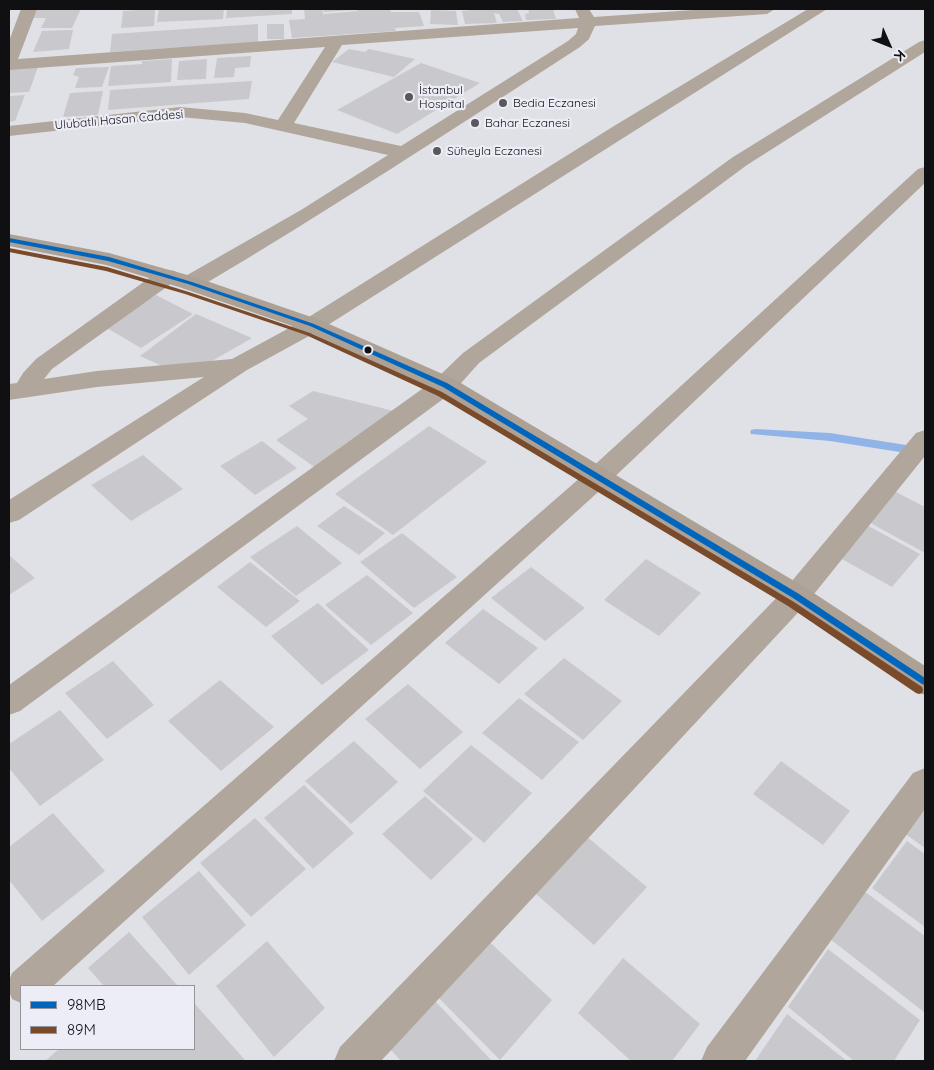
<!DOCTYPE html>
<meta charset="utf-8">
<style>
body{margin:0}
#map{position:relative;width:934px;height:1070px;overflow:hidden;background:#e0e1e6;font-family:Quicksand,sans-serif}
canvas{display:block}
.frame{position:absolute;inset:0;border:10px solid #101013;pointer-events:none}
.legend{position:absolute;left:20px;top:985px;width:175px;height:65px;box-sizing:border-box;background:#ecedf6;border:1px solid #94959b;margin:0;padding:6px 9px;list-style:none;font-size:15px;color:#101013}
.legend li{display:flex;align-items:center;gap:10px;height:25px}
.legend b{width:25px;border:1px solid #94959b}
.north{position:absolute;left:864px;top:20px;width:50px;height:50px;-webkit-text-stroke:4px #ecedf6;paint-order:stroke;rotate:134deg;font-size:14px;font-weight:700;line-height:20px;text-align:center;color:#101013}
.north::after{content:'';display:block;margin:auto;width:18px;height:22px;background:#101013;clip-path:polygon(50% 0,100% 100%,50% 72%,0 100%)}
</style>
<div id="map">
<canvas width="934" height="1070"></canvas>
<div class="frame"></div>
<ul class="legend">
<li><b style="height:6px;background:#0065bd"></b>98MB</li>
<li><b style="height:6px;background:#7a4b2a"></b>89M</li>
</ul>
<div class="north">K</div>
</div>
<script>
const g = document.querySelector('canvas').getContext('2d');
g.lineJoin = 'round';
function fillPath(path, color) { g.fillStyle = color; g.fill(path, 'evenodd'); }
function trace(path, color, width, dash) { g.strokeStyle = color; g.lineWidth = width; g.lineCap = dash ? 'butt' : 'round'; g.setLineDash(dash || []); g.stroke(path); }
function write(font, color, halo, rows, align = 'center') {
  g.font = font + ' Quicksand,sans-serif'; g.lineWidth = 4.5; g.setLineDash([]); g.textBaseline = 'middle'; g.strokeStyle = halo; g.fillStyle = color; for (const [text, x, y, turn = 0] of rows) {
    g.save(); g.translate(x, y); g.rotate((+turn || 0) * Math.PI / 180); g.textAlign = isNaN(turn) ? turn : align; if (halo) g.strokeText(text, 0, 0); g.fillText(text, 0, 0); g.restore();
  }
}
const stream = new Path2D(`
 M755 429 830 433 925 448V456L830 441 751 434 750 432 751 430Z`);
const building = new Path2D(`
 M81 9 72 28H41L46 18H32L37 10Z
 M155 9 154 26 121 28 123 11Z
 M159 9H224L223 19 157 22Z
 M227 9H292V14L226 18Z
 M304 9H322L324 16V14L357 11V9H390L391 12H419L424 26 395 28 396 31 292 38 289 20 305 19Z
 M323 9H355V10L324 12Z
 M481 9H517L523 21 503 22 499 14 494 13 497 23 465 24 462 11Z
 M528 9H553L556 19 526 20 525 14 529 13Z
 M431 10 456 11 458 25 430 24Z
 M258 24V42L110 52 112 34Z
 M267 24H284V39H267Z
 M73 30 69 49 33 52 42 31Z
 M349 49 365 52 369 49 415 59 394 77 332 62Z
 M251 56 250 67 235 68 234 77 214 78 217 58Z
 M172 59 171 82 108 86 111 66 142 64V61Z
 M207 59 206 79 177 80 179 61Z
 M421 63 480 83 397 134 337 110Z
 M38 67 29 92 9 93 10 69Z
 M109 67 102 87 75 88 79 77 73 75 76 68Z
 M252 81 249 99 108 110 110 90Z
 M103 91 98 115 63 117 70 93Z
 M25 95 15 121 9 122V96Z
 M156 295 193 314 141 348 105 327Z
 M196 314 252 338 205 365 169 369 140 356Z
 M313 391 402 413 320 471 276 440 308 419 289 406Z
 M429 426 487 462 393 535 335 494Z
 M262 441 297 468 255 495 220 466Z
 M143 455 183 489 131 521 91 485Z
 M894 491 925 507V553L867 521Z
 M344 506 385 533 359 555 317 526Z
 M861 522 920 554 892 587 833 554Z
 M297 526 342 563 296 596 250 557Z
 M402 533 457 577 414 608 360 562Z
 M9 555 35 578 9 595Z
 M646 559 701 593 659 636 604 600Z
 M250 562 300 601 266 627 217 587Z
 M531 567 585 608 545 641 491 598Z
 M367 575 413 613 371 645 325 605Z
 M318 603 369 650 322 685 271 636Z
 M483 609 538 648 499 684 445 643Z
 M564 658 622 701 583 740 524 694Z
 M113 661 154 705 107 739 65 693Z
 M220 680 274 727 221 771 168 721Z
 M408 684 463 732 420 769 365 719Z
 M519 698 579 742 542 780 482 733Z
 M60 710 104 760 40 806 9 768V744Z
 M354 741 398 782 351 824 305 781Z
 M471 745 532 793 484 843 423 791Z
 M781 761 850 811 823 845 753 794Z
 M304 785 354 833 313 869 264 818Z
 M425 796 473 839 431 880 382 834Z
 M925 804V848L904 833Z
 M53 813 105 871 42 921 9 880V847Z
 M255 818 306 869 251 917 200 863Z
 M580 831 647 887 594 945 527 886Z
 M907 841 925 854V927L872 888Z
 M199 871 246 925 189 975 142 917Z
 M864 891 925 936 924 1012 830 939Z
 M129 932 178 986H104L88 968Z
 M482 935 552 1000 500 1060 430 989Z
 M267 941 325 1008 274 1057 216 986Z
 M828 949 920 1020 894 1061H854L788 1007Z
 M623 958 700 1024 672 1061H631L578 1013Z
 M436 1002 492 1061H401L390 1049Z
 M194 1003 246 1061H45L59 1049H194Z
 M787 1014 847 1061H755Z`);
const street = new Path2D(`
 M21 9H37L18 59 579 18 575 9H589L594 17 707 9H775L767 14 595 26 589 39 580 47C453 129 328 211 198 288L190 290 182 288 179 283 182 278 301 210 388 155 245 123 180 117 9 136V126L180 107 245 113 278 120 325 47 9 70V41ZM578 28 576 34 568 41 401 146 294 123 342 45Z
 M808 9H827L320 330 247 370 19 520 9 523V500L204 377 97 387 9 400V384L17 383 23 373 36 359 159 271 167 270 175 271 178 276 175 281 52 369 44 379 97 371 232 359 304 320 614 126Z
 M925 40V52L747 165 479 363 454 391 20 711 9 715V685L436 379 463 353 733 157 919 42Z
 M925 167V183L607 484 53 986H21V1003L12 999C8 990 8 982 12 973L589 470 918 169Z
 M925 430V456L806 604 381 1061H334L340 1047 786 588 916 433Z
 M925 768V809L745 1061H701L707 1047 913 773Z`);
const secondary = new Path2D(`
 M9 234 109 253 198 278 320 320 454 379 806 588 925 666V695L914 691 786 604 436 391 304 330 182 288 106 265 9 246Z`);
const bus1 = new Path2D(`
 M9 238 109 257 192 282 314 324 447 383 799 594 925 678V685L922 684 793 598 443 387 310 326 188 284 108 261 9 242Z`);
const bus2 = new Path2D(`
 M9 248 107 267 189 292 310 333 442 392 794 602 922 687 923 690 922 693 919 694 916 693 788 606 438 396 306 335 185 294 106 271 9 252Z`);
const markers = [
 [409,97,5,"#59595d"],
 [503,103,5,"#59595d"],
 [475,123,5,"#59595d"],
 [437,151,5,"#59595d"],
 [368,350,4.5,"#101013"]
];
const farPoinames = [
 ["İstanbul",419,90],
 ["Hospital",419,104],
 ["Bedia Eczanesi",513,103],
 ["Bahar Eczanesi",485,123],
 ["Süheyla Eczanesi",447,151]
];
const farStreetnames = [
 ["Ulubatlı Hasan Caddesi",119,120,-5]
];
fillPath(stream, '#91b4e8');
fillPath(building, '#c9c8cc');
fillPath(street, '#b0a69b');
fillPath(secondary, '#aca194');
fillPath(bus1, '#0065bd');
fillPath(bus2, '#7a4b2a');
for (const [x, y, r, color] of markers) { const dot = new Path2D(); dot.arc(x, y, r, 0, 2 * Math.PI); g.fillStyle = color; g.fill(dot); trace(dot, '#ecedf6', 2); }
write('12px', '#101013', '#ecedf6', farPoinames, 'left');
write('12px', '#101013', '#ecedf6', farStreetnames);
</script>
